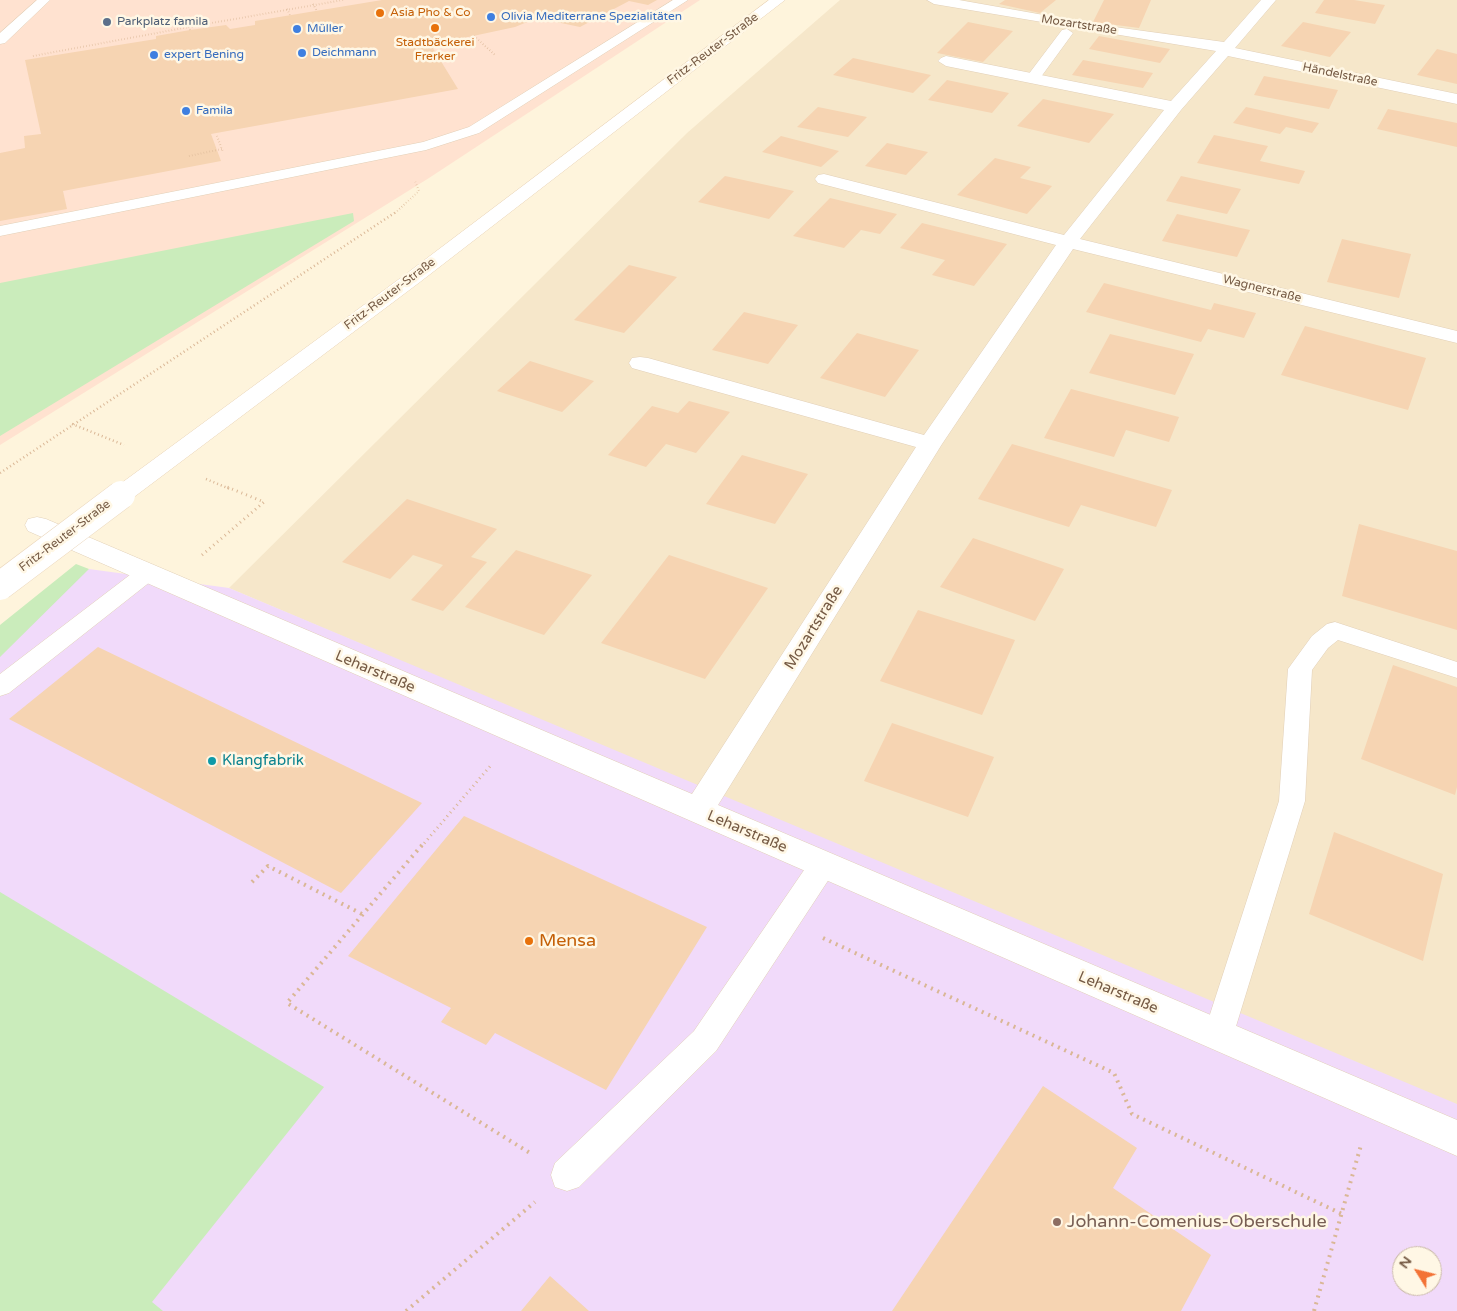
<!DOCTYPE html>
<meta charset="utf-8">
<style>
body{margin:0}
#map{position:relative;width:1457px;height:1311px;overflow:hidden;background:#fef4dc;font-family:"Varela Round",sans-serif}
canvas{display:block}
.north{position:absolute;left:1392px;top:1246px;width:50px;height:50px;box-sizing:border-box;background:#fff7e5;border:1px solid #c8b8a5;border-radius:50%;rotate:306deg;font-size:14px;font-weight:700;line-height:20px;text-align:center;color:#755a44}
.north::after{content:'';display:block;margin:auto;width:18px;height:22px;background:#f37336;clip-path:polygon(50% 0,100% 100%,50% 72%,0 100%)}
</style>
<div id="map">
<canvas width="1457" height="1311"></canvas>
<div class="north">N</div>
</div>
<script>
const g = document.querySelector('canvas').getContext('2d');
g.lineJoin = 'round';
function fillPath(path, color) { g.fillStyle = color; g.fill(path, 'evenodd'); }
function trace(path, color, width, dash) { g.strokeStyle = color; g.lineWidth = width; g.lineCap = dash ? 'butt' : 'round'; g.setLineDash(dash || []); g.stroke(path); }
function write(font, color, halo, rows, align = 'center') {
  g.font = font + ' "Varela Round",sans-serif'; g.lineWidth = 5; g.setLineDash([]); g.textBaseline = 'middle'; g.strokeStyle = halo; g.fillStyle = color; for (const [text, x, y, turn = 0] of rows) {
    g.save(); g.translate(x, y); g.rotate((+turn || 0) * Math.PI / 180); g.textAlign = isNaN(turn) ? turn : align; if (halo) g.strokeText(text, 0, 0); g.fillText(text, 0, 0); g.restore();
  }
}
const residential = new Path2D(`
 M840 0H1457V1109L229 588 687 133Z`);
const commercial = new Path2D(`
 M0 0H700L429 178 0 445Z`);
const education = new Path2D(`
 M89 569 229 588 1457 1104V1311H0V638ZM1402 1256H1432V1286H1402Z`);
const green = new Path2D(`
 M353 213 354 221 0 436V283Z
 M76 564 89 569 0 657V625Z
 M0 892 324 1087 152 1302 163 1311H0Z`);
const building = new Path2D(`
 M382 0H657L648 5 629 1 580 27 537 18 515 27 431 45 458 89 211 134 221 161 63 191 67 209 0 221V153L25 148 24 136 41 134 25 60 156 39V36L190 30 226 25 230 29 255 25V21Z
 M1005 0H1056L1040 13 999 4Z
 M1104 0H1151L1139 28 1093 22Z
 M1324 0H1354L1385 5 1375 24 1315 13Z
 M968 22 1013 31 983 62 937 53Z
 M1303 22 1351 32 1330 57 1281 46Z
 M1099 36 1170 49 1160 63 1089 49Z
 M1437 49 1457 54V84L1417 75Z
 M853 58 931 75 913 93 833 75Z
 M1083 60 1153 73 1143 88 1072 75Z
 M1264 76 1338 90 1329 109 1254 95Z
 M947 80 1009 93 992 113 928 100Z
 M1043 99 1114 114 1089 143 1017 126Z
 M818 107 867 117 848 137 797 127Z
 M1246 107 1319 123 1312 133 1286 127 1280 134 1233 123Z
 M1388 109 1457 123V147L1377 129Z
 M1214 135 1268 146 1260 161 1305 171 1299 184 1197 163Z
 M781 136 839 151 821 167 762 152Z
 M887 143 928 152 906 175 865 166Z
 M995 158 1031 167 1020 178 1052 186 1027 214 957 195Z
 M725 176 794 191 769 219 698 202Z
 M1181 176 1241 189 1227 214 1166 201Z
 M830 198 897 214 880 234 861 230 844 248 793 236Z
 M1177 214 1250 230 1237 257 1162 241Z
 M922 223 1007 244 974 286 932 275 945 260 900 248Z
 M1342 239 1411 254 1399 298 1327 282Z
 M629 265 677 277 624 333 574 320Z
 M1104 283 1211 310 1214 303 1256 313 1244 338 1208 329 1201 342 1086 312Z
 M744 312 798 325 768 364 712 350Z
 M1305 326 1426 358 1408 410 1281 375Z
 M857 333 919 350 885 397 820 378Z
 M1110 334 1194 354 1175 395 1089 373Z
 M530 361 594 381 562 412 497 391Z
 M1071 389 1179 417 1169 442 1126 430 1114 457 1044 438Z
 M689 401 730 412 696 453 666 444 646 467 608 455 652 406 678 413Z
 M1012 444 1172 490 1156 527 1081 505 1069 527 978 499Z
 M742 455 808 474 775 524 706 504Z
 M407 499 497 529 471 557 487 562 443 611 411 600 443 565 413 555 390 579 342 562Z
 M1359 524 1457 551V630L1342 596Z
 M973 538 1064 569 1035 621 940 587Z
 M516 550 592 575 544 635 465 607Z
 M669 555 768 588 705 679 601 643Z
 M918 610 1015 640 982 715 880 681Z
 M98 647 422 803 341 893 9 719Z
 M1393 665 1457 687V787L1455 795 1361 759Z
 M892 723 994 757 968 817 864 781Z
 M464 816 707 927 606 1090 495 1033 486 1045 441 1022 451 1008 348 956Z
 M1334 832 1443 874 1423 961 1309 914Z
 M1043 1086 1137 1148 1113 1188 1211 1255 1181 1311H892Z
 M550 1276 589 1311H521Z`);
const pathFar3 = new Path2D(`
 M313 4 317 11
 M287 9 290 15
 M190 30 189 27 343 0
 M474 36 495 55
 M33 56 189 27
 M217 136 223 152
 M189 156 222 149
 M395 213 419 191 415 181`);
const pathFar2 = new Path2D(`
 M72 424 124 445
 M0 473 396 212
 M206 479 230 489`);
const pathFar1 = new Path2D(`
 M202 555 264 502 227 487
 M421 847 492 764`);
const path = new Path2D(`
 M422 845 287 1003 530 1153
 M252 882 268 866 362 914
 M823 938 1114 1073 1132 1114 1342 1214
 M406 1311 535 1202
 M1314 1311 1361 1145`);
const lane = new Path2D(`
 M37 0H50L5 43 0 44V33Z
 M673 0H688L479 133 426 150 0 236V226L423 142 469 127Z
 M1067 29 1073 33 1038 81H1028L1026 78 1028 75 1062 30Z
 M147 565 155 568 158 573 155 578 9 693 0 696V674L139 568Z
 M1335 622 1457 662V678L1338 640 1328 648 1312 670 1305 801 1233 1036 1229 1046 1218 1050 1207 1046 1203 1036 1279 801 1288 669 1312 636 1327 624Z
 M823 854 833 857 837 865 833 873 716 1051 579 1187 567 1191 555 1187 551 1175 555 1163 694 1031 813 857Z`);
const street = new Path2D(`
 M927 0H959L1100 25 1224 42 1261 0H1276L1235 48 1457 94V104L1228 56 1181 110 1080 239 1457 331V343L1073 249 942 444 718 805 1457 1120V1156L28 531 25 525 28 519 37 517 46 519 692 794 916 447 632 368 629 363 632 358 640 357 648 358 924 435 1056 245 818 183 815 179 818 175 824 174 1064 235 1164 110 946 66 938 61 941 58 946 56 1171 101 1216 51 934 4Z`);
const secondary = new Path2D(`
 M769 0H785L420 282 130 500 121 503 112 500 109 495 112 490 406 274Z`);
const secondaryBridge = new Path2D(`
 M0 586 121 495`);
const markers = [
 [380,13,5,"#e8710a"],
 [491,17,5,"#3f7fe0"],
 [107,22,5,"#5c6f8a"],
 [435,28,5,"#e8710a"],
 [297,29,5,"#3f7fe0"],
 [302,53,5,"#3f7fe0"],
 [154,55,5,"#3f7fe0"],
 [186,111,5,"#3f7fe0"],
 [212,761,5,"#0f9aa8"],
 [529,941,5,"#e8710a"],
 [1057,1222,5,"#8d6e63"]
];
const farFoodnames = [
 ["Asia Pho & Co",390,13],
 ["Stadtbäckerei",435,43,"center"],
 ["Frerker",435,57,"center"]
];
const farShopnames = [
 ["Olivia Mediterrane Spezialitäten",501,17],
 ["Müller",307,29],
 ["Deichmann",312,53],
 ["expert Bening",164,55],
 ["Famila",196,111]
];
const farServicenames = [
 ["Parkplatz famila",117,22]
];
const farStreetnames = [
 ["Mozartstraße",1079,25,9],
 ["Fritz-Reuter-Straße",713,49,-37],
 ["Händelstraße",1340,75,12],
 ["Wagnerstraße",1262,289,14],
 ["Fritz-Reuter-Straße",390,294,-37],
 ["Fritz-Reuter-Straße",65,536,-37]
];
const streetNames = [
 ["Mozartstraße",814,628,-58],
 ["Leharstraße",375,672,23],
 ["Leharstraße",747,832,23],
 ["Leharstraße",1118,993,23]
];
const cultureNames = [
 ["Klangfabrik",222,761]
];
const nearFoodnames = [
 ["Mensa",539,941]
];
const nearEducationnames = [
 ["Johann-Comenius-Oberschule",1067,1222]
];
fillPath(residential, '#f6e7ca');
fillPath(commercial, '#ffe2d0');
fillPath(education, '#f1dafa');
fillPath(green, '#caecbb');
fillPath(building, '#f6d4b2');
trace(lane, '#e2d0b8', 1);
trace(street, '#e2d0b8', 1);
trace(secondary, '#e8d2b6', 1);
trace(pathFar3, '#dab796', 2, [0.5, 2.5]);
trace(pathFar2, '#dab796', 2.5, [1, 3]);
trace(pathFar1, '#dab796', 3, [1, 4]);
trace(path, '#dab796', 4, [2, 5]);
fillPath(lane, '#fff');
fillPath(street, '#fff');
fillPath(secondary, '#fff');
trace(secondaryBridge, '#e8d2b6', 29, []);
trace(secondaryBridge, '#fff', 28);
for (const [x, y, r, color] of markers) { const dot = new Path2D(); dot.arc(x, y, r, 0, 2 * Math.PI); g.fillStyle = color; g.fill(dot); trace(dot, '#fff7e5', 2); }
write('12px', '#c56008', '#fff7e5', farFoodnames, 'left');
write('12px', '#366cbe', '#fff7e5', farShopnames, 'left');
write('12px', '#4e5e75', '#fff7e5', farServicenames, 'left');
write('12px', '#755a44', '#fff7e5', farStreetnames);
write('15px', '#755a44', '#fff7e5', streetNames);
write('15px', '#0d838f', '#fff7e5', cultureNames, 'left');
write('18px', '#c56008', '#fff7e5', nearFoodnames, 'left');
write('18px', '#785e54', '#fff7e5', nearEducationnames, 'left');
</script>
